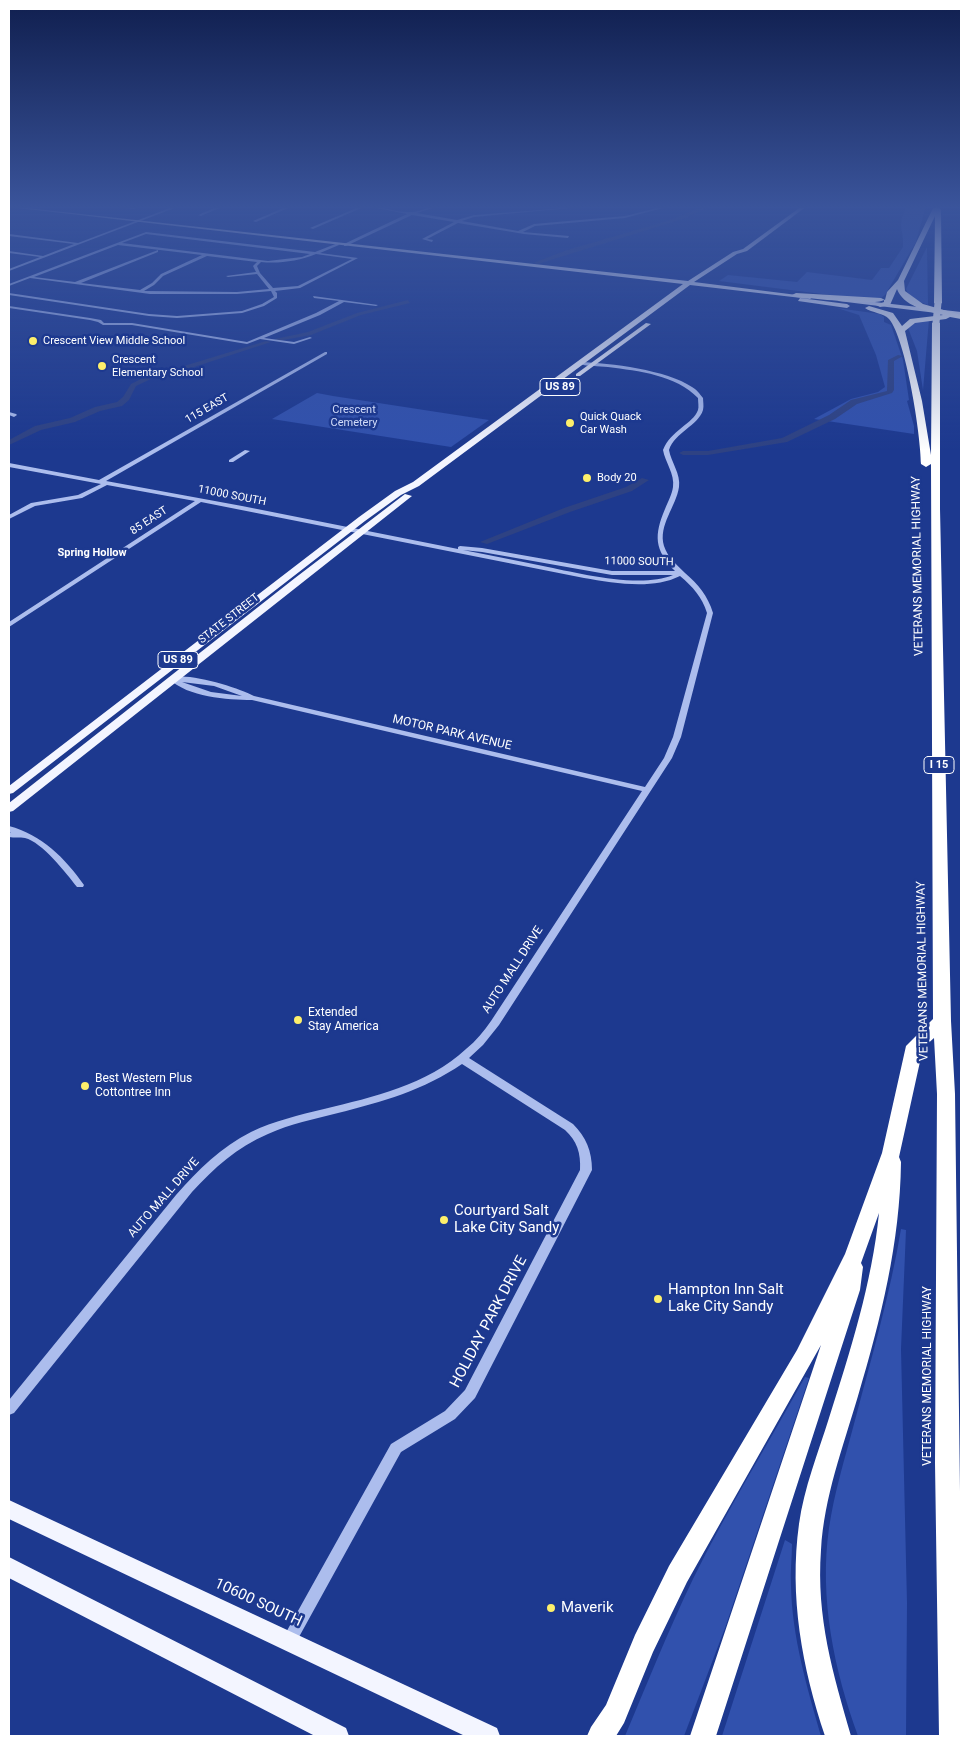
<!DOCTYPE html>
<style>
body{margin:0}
#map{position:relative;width:970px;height:1745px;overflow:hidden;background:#1d398f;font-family:Roboto,sans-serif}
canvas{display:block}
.frame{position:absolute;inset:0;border:10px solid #fff;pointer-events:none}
</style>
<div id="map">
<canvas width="970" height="1745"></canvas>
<div class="frame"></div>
</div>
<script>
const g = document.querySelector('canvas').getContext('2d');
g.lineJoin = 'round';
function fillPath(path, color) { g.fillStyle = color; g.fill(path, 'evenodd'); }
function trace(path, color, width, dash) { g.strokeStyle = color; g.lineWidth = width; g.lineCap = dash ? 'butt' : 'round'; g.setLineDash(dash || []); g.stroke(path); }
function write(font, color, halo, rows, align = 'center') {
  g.font = font + ' Roboto,sans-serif'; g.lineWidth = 5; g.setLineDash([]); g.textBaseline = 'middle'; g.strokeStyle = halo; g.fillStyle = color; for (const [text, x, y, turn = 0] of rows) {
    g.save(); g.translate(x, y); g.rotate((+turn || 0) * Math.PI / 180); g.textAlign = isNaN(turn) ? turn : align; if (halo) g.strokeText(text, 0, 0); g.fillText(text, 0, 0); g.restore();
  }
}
const green = new Path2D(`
 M907 206H926L916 242 885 295 881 298H854L719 281 728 275 797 282 807 272 872 280 881 268H889L903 247C904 227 896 227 907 206Z
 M927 247 928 305C920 302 909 298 906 289Z
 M837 308 880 314 884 317V322L891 325 903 360 909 400 907 401 914 426V434L814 419 851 399 878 392 885 387 876 355 859 315Z
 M929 319 923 390 917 351 908 328 916 322Z
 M317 393 333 396 489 420 451 447 272 419Z
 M901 1229 906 1230 901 1349 907 1603 906 1736H858C834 1670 819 1598 829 1528 834 1493 845 1458 854 1424 871 1359 890 1295 901 1229Z
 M805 1377 809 1378 725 1628 684 1736H625C647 1684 668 1631 693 1579 727 1510 768 1444 805 1377Z
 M785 1540 792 1544C792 1558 790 1572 791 1586 792 1637 807 1687 821 1736H722Z`);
const canal = new Path2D(`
 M705 206H710L686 218 538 264 533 263 567 250 667 221Z
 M408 300 410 303 361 315 311 335 278 341 275 339 308 332 357 313Z
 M266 341 271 342 188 369 153 378 136 386 129 400 122 406 100 411 75 422 41 430 9 445V440L35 426 70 418 95 407 117 402 123 397 131 384 149 375 184 366Z
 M898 355 903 356 894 361V390L892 393 857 404 835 419 787 442 708 455H683L679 453 683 451H708L782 438 829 415 851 400 887 391 888 360Z
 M642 478 649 480 632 491 570 512 487 544 480 542 564 508 626 487Z`);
const minor = new Path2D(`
 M111 206H141L133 209Z
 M175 206H180L9 271V269L40 257 9 253V251L43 256 74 244 9 236V234L78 243Z
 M219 206H224L201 216 198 215Z
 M288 206H293L256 222 253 221Z
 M361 206H366L313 229 310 228Z
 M367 206C382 206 397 213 411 212 421 212 429 206 439 206L417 213 457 220 474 215 592 206 474 217 462 221 518 231 534 224 625 216 665 206H671L625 218 535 226 523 232 569 236 568 238 524 234 458 223 427 239 433 240 432 242 422 239 454 222 412 215 346 246H344V244L407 214Z
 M146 232 315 252 338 243 339 245 320 253 358 258 300 288 275 291 277 293V298L264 306 242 313 177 318 149 316 9 295V293L149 314 177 316 242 311 262 304 274 297 271 291 237 294H150L30 278 9 286V284ZM146 234 310 254 302 257 268 261 122 243ZM118 245 202 255 161 274 152 283 140 290 81 283 158 252V250L75 282 34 277ZM316 254 352 259 298 286 273 288 260 273 257 266 261 262C278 264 299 261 316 254ZM207 256 257 262 253 266 256 272 226 276 228 277 257 274 269 289 237 292 144 291 154 285 163 276Z
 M313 296 378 305 376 306 344 302 320 315 264 338 294 342 310 337 312 338 294 344 260 339 247 344 132 325H103L98 322 90 320 9 308V306L90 318 101 320 104 323H132L247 342 316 313 339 301 314 298Z
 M325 352H327V354L106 481 242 506 458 549V547L460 546 482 548 612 571H675C654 550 654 535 665 509 668 502 672 494 673 487 675 474 665 462 663 450 671 430 693 424 698 410 699 407 698 402 698 398 676 375 639 371 608 367 599 366 586 367 578 363L580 362C610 363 667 370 692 387 696 389 700 394 703 398 703 401 704 406 703 410 698 426 675 432 669 450 671 462 681 474 679 487 676 507 658 525 664 546 668 558 677 565 685 573 698 584 708 596 713 613L681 737 672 758 499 1025 483 1045 469 1058 573 1124C586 1137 592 1151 592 1170L475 1398 455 1419 401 1452 294 1646 289 1648 284 1646 282 1641 284 1636 391 1444 445 1411 465 1390 580 1170C581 1153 577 1141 565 1130L462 1064C424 1090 382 1102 338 1113 314 1119 290 1124 268 1134 237 1147 214 1168 192 1192L14 1413 9 1415V1400L176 1195C198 1170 221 1147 251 1132 274 1121 299 1115 324 1109 373 1097 427 1085 466 1049 476 1041 484 1031 491 1021L642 791 252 700C227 700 188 697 169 679 183 670 239 688 254 696L645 787 664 758 673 737 707 613C702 597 693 587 680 576 652 590 614 583 584 578L201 502 9 627V622L195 501 107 485 82 498 35 506 9 519V515L31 503 78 495 101 484 9 467V463L99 480ZM463 550 482 552 612 575H673C640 589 578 573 543 566 517 561 490 555 463 550ZM182 682 214 686 242 696 211 692Z
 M9 412 16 414 17 415 14 417 9 415Z
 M245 450 250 451 233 462H229V460Z
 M9 826C42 835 65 858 84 885L83 887H77C66 873 42 842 25 838 20 837 14 838 9 837V833H11L9 832Z`);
const major = new Path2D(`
 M9 206 688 281 733 252 743 249 802 206H807L747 251 737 254 694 282 813 297 810 299 690 285 419 486 401 495 365 521 13 793 9 794V786L359 517 395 491 413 482 683 284 9 207Z
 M800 298 847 304 850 306 847 308 798 301Z
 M840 298 961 312V316L838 301Z
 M646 323 651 324 580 376H576V374Z
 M405 494 412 496 13 811 9 812V803L295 578Z
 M9 1500 497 1728 500 1736H465L9 1519Z
 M9 1557 346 1728 349 1736H315L9 1578Z`);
const highway = new Path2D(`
 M934 206H940L939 208 941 210 942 303 938 305 934 303 935 216 904 281 905 291 923 304 961 315V319L950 317 946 319 915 323 905 331 922 401 931 455 932 323 936 321 940 323V509L951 1021 955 1094 961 1571V1736H939L935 1463 937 1094 934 1038 923 1048 899 1157 901 1162C900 1243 881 1319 858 1396 843 1447 824 1497 821 1550 816 1618 833 1673 851 1736H825C802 1668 789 1596 799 1524 804 1488 818 1453 829 1418 850 1352 872 1283 879 1213L861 1263 863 1267 860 1290 716 1736H690L821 1345 687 1582 653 1652 624 1723 616 1736H587L591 1727 606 1705 635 1635 669 1566 797 1350 845 1254 882 1153 906 1046 933 1019 931 464 926 467 921 464C921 436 906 339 889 319 884 313 872 313 865 308L869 306 893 313 902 326 910 319 943 315C927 311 903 306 897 289L890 305 880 307 876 305 884 302V300C874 306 812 298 796 297L792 295 796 293 881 298 885 300 887 292 898 280Z`);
const highwayBridge = new Path2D(`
 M936 323 938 303`);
const markers = [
 [33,341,5,"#fdef6b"],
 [102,366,5,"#fdef6b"],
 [570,423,5,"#fdef6b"],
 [587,478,5,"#fdef6b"],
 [298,1020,5,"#fdef6b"],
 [85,1086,5,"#fdef6b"],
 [444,1220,5,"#fdef6b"],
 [658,1299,5,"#fdef6b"],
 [551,1608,5,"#fdef6b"]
];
const farPoinames = [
 ["Crescent View Middle School",43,341],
 ["Crescent",112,360],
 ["Elementary School",112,373],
 ["Quick Quack",580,417],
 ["Car Wash",580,430],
 ["Body 20",597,478]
];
const shields = [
 [560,387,40],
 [178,660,40],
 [939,765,30]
];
const shieldNames = [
 ["US 89",560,387],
 ["US 89",178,660],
 ["I 15",939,765]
];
const farStreetnames = [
 ["115 EAST",207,409,-30],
 ["11000 SOUTH",232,496,11],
 ["85 EAST",149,521,-33],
 ["11000 SOUTH",639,562,1],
 ["STATE STREET",229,619,-38]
];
const farParknames = [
 ["Crescent",354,410],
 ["Cemetery",354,423]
];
const farNeighbourhoodnames = [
 ["Spring Hollow",92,553]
];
const streetNames = [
 ["VETERANS MEMORIAL HIGHWAY",918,566,-91],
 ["MOTOR PARK AVENUE",452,733,13],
 ["AUTO MALL DRIVE",513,970,-57],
 ["VETERANS MEMORIAL HIGHWAY",923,971,-91],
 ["AUTO MALL DRIVE",164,1198,-49],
 ["VETERANS MEMORIAL HIGHWAY",928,1376,-90]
];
const poiNames = [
 ["Extended",308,1013],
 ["Stay America",308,1027],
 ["Best Western Plus",95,1079],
 ["Cottontree Inn",95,1093]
];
const nearPoinames = [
 ["Courtyard Salt",454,1211],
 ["Lake City Sandy",454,1228],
 ["Hampton Inn Salt",668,1290],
 ["Lake City Sandy",668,1307],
 ["Maverik",561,1608]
];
const nearStreetnames = [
 ["HOLIDAY PARK DRIVE",489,1322,-62],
 ["10600 SOUTH",258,1603,25]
];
fillPath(green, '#3151ad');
fillPath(canal, '#2e4283');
fillPath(minor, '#acbded');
fillPath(major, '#f3f5ff');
fillPath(highway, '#fff');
trace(highwayBridge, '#fff', 7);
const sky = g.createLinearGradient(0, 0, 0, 450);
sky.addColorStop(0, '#101f4f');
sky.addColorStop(0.46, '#3a549b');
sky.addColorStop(1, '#3a549b00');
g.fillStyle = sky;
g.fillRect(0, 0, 970, 450);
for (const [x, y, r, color] of markers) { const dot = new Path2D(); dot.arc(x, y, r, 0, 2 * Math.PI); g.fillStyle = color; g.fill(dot); trace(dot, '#1d398f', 2); }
write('11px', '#fff', '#1d398f', farPoinames, 'left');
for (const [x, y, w] of shields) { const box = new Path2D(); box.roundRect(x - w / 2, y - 8.5, w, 17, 4); g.fillStyle = '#1d398f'; g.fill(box); trace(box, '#fff', 1); }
write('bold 11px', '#fff', null, shieldNames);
write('11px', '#fff', '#1d398f', farStreetnames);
write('11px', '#d2dcfa', '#1d398f', farParknames);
write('bold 11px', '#fff', '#1d398f', farNeighbourhoodnames);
write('12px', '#fff', '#1d398f', streetNames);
write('12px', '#fff', '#1d398f', poiNames, 'left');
write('15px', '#fff', '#1d398f', nearPoinames, 'left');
write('15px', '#fff', '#1d398f', nearStreetnames);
</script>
